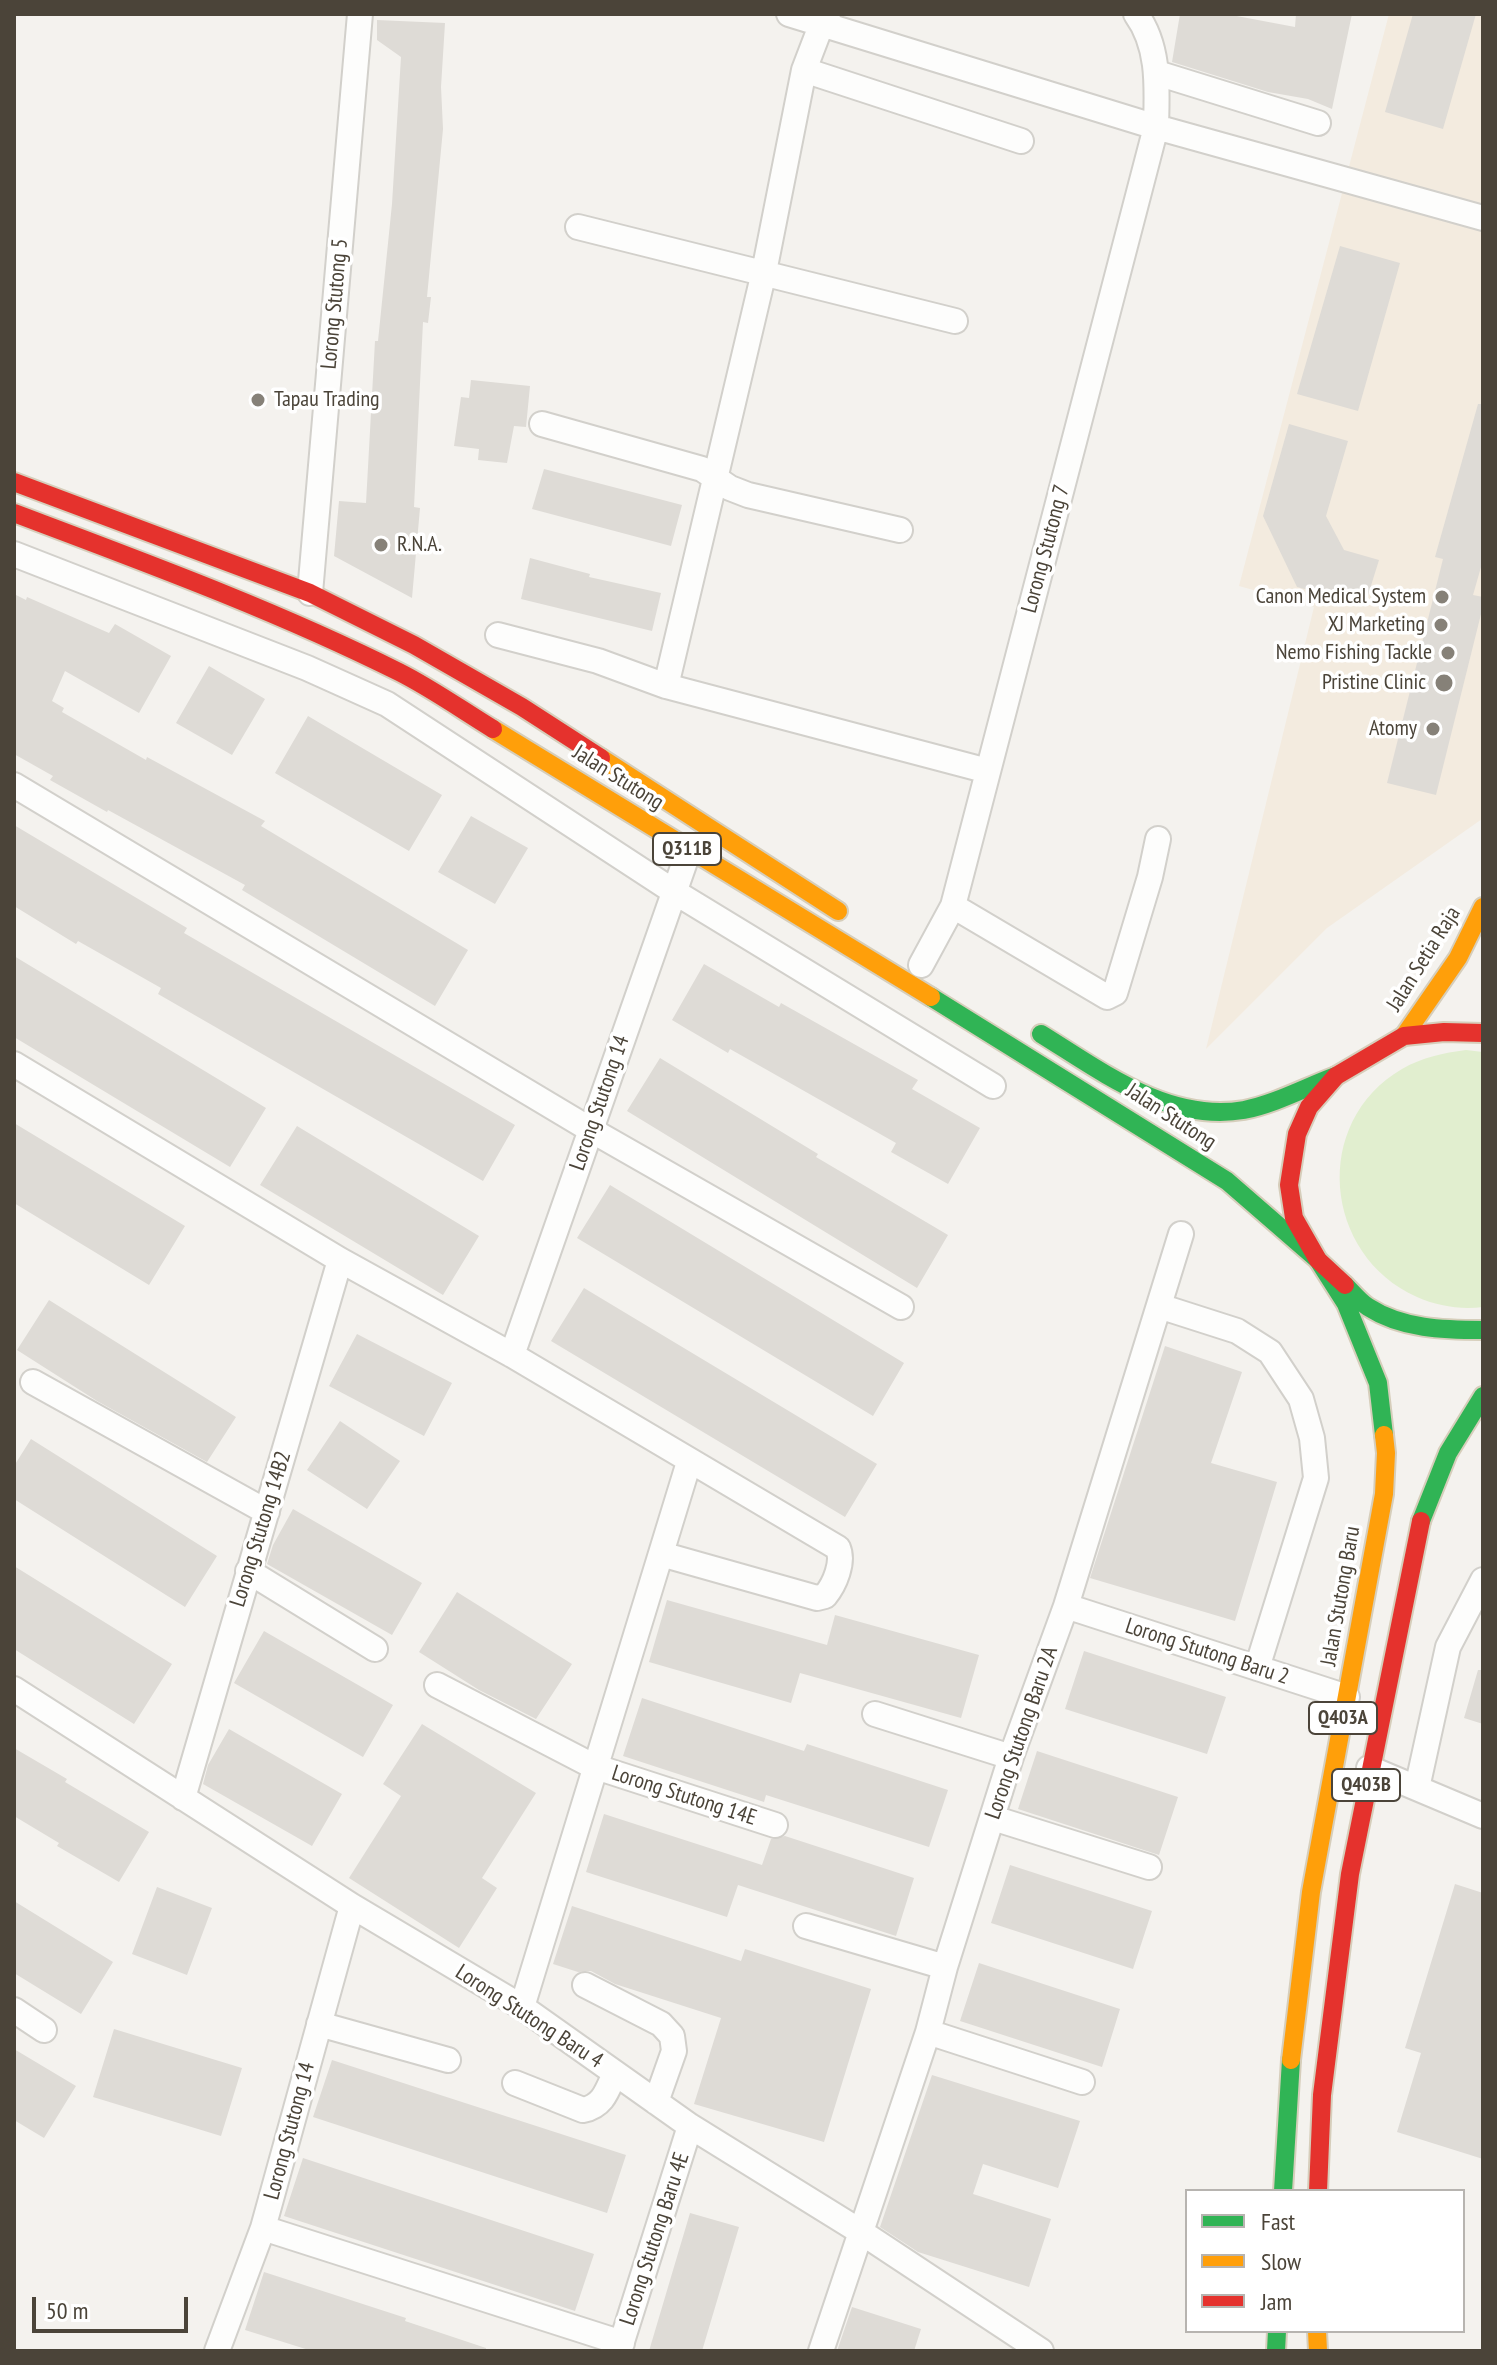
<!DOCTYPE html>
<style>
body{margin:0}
#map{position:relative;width:1497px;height:2365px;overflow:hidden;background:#f4f2ee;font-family:"PT Sans Narrow",sans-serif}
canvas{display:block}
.frame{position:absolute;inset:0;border:16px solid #4b4439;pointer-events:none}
.legend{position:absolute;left:1185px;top:2189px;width:280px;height:144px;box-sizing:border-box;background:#fff;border:2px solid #b7b4b0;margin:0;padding:10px 14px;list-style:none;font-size:24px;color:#4b4439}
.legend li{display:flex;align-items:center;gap:16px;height:40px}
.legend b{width:40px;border:2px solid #b7b4b0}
.scale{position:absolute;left:32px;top:2297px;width:156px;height:36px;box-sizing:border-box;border:4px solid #4b4439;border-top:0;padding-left:10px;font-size:24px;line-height:28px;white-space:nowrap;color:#4b4439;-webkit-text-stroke:6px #fff;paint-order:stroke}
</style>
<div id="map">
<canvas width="1497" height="2365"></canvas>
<div class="frame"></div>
<ul class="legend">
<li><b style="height:10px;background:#30b455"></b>Fast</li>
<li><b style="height:10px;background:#ff9f0a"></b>Slow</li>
<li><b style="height:10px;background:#e5322d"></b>Jam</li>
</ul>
<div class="scale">50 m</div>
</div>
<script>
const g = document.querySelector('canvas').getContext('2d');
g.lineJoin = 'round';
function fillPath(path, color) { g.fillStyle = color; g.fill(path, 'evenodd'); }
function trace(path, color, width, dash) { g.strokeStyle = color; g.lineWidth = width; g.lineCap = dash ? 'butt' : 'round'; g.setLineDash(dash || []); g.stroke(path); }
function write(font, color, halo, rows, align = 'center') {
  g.font = font + ' "PT Sans Narrow",sans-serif'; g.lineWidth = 7; g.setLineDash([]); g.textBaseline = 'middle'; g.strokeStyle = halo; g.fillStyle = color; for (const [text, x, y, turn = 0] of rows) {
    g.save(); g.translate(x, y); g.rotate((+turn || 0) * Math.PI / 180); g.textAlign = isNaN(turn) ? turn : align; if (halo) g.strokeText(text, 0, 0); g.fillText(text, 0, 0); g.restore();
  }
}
const commercial = new Path2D(`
 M1389 14H1483V816L1482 819 1327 928 1206 1049 1314 607 1239 586Z`);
const green = new Path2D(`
 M1466 1050 1483 1052V1307C1461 1310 1437 1306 1417 1297 1323 1255 1311 1122 1402 1069 1423 1057 1443 1053 1466 1050Z`);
const building = new Path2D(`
 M1180 14H1226L1295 27 1296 14H1352L1332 109 1308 99 1268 92 1172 62Z
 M1413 14H1476L1443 129 1385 112Z
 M377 20 445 23 441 87 443 129 427 297H431L428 323 423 322 414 507 420 508 412 598 334 556 339 501 366 503 375 341H378L392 204 401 57 377 40Z
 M1340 246 1400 263 1358 411 1297 394Z
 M471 380 530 386 526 427 514 426 507 463 478 460 479 449 454 446 461 397 469 398Z
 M1478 404H1483V560L1473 595 1483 597V606L1436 795 1387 783 1443 559 1435 557Z
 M1289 424 1348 441 1326 516 1344 550 1379 560 1365 605 1297 587 1263 516Z
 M544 469 682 505 671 546 532 509Z
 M530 558 590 574 589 577 661 593 652 631 521 599Z
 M14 594 26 600 27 597 109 633 115 624 171 656 139 713 65 671 52 701 64 708 62 712 146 760 147 757 265 821 261 826 468 950 435 1006 242 890 245 885 108 810 107 812 50 780 53 776 14 754Z
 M209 666 265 699 232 755 176 723Z
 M308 716 442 795 409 851 275 773Z
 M471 816 528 848 495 904 438 872Z
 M14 825 187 928 184 933 515 1125 483 1181 158 994 161 988 78 941 76 944 14 906Z
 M14 956 266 1108 230 1167 14 1037Z
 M704 964 779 1007 781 1003 918 1080 912 1089 980 1128 948 1184 891 1152 896 1143 730 1049 728 1053 672 1020Z
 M660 1058 818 1154 816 1157 948 1235 917 1288 627 1111Z
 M14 1123 185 1226 149 1285 14 1203Z
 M297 1126 479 1236 443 1295 260 1185Z
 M610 1185 904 1363 873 1416 577 1238Z
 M584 1288 877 1464 845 1517 551 1341Z
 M49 1300 236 1417 207 1462 97 1401 17 1350Z
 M357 1334 452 1383 424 1436 329 1386Z
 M1165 1346 1242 1372 1211 1463 1277 1482 1235 1621 1090 1578Z
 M340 1421 400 1461 367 1509 307 1470Z
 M31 1439 217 1556 185 1607 14 1499V1466Z
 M293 1509 422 1583 392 1635 267 1564 273 1545Z
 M14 1566 172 1664 134 1724 14 1649Z
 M457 1592 572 1664 536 1719 479 1690 419 1652Z
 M667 1600 827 1645 835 1615 979 1655 961 1718 800 1673 791 1703 649 1662Z
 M264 1631 393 1705 363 1757 234 1683Z
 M1084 1651 1226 1697 1207 1754 1065 1709Z
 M1478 1670H1483V1724L1464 1718Z
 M642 1698 804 1751 807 1744 948 1790 929 1847 766 1795 764 1802 623 1756Z
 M422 1724 536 1793 482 1878 497 1888 459 1948 349 1878 401 1796 383 1784Z
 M229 1729 342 1794 312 1846 203 1784 208 1765Z
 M14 1748 67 1779 65 1782 149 1832 119 1882 57 1846 59 1843 14 1816Z
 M1037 1751 1178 1797 1159 1855 1018 1809Z
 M604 1814 762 1865 771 1839 785 1836 914 1878 896 1936 738 1885 727 1917 586 1872Z
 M1010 1865 1152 1911 1133 1969 991 1923Z
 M1455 1884 1483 1893V2159L1397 2132 1421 2053 1405 2048Z
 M157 1887 212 1908 187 1975 132 1954Z
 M14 1901 113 1962 81 2014 14 1973Z
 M572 1906 741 1961 745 1949 871 1989 824 2142 694 2104 721 2018 615 1984 591 1971 578 1972 553 1964Z
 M979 1963 1120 2009 1102 2067 960 2021Z
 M114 2029 242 2068 221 2136 93 2097Z
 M14 2049 76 2086 44 2138 14 2120Z
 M332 2060 626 2155 607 2213 313 2117Z
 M932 2075 1080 2121 1058 2188 983 2164 973 2194 1051 2219 1029 2287 918 2252 880 2227Z
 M303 2158 594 2254 575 2311 284 2216Z
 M690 2213 739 2227 702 2351H649Z
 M264 2272 406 2318 405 2321 486 2348V2351H312L245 2330Z
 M852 2307 921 2329 914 2351H837Z`);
const street = new Path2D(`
 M789 14 1156 127 1483 218
 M804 70 1021 141
 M1157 73 1318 123
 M578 227 955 321
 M542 424 702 469 730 488 748 495 900 530
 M14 554 307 668 387 704 673 891 993 1086
 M310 593 360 14
 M498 635 598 661 666 686 988 771
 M666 686 764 272 804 70 822 23 828 14
 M14 785 591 1130 901 1307
 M953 906 1107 997 1115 993 1150 877 1158 839
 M921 965 953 906 1156 127C1157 88 1160 47 1136 14
 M14 1064 340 1260 512 1355 838 1548C844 1562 835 1584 825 1596L817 1598 661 1554
 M1159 1306 1237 1331 1270 1352 1301 1399 1312 1438 1316 1478 1257 1668
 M512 1355 689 850
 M33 1382 267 1512
 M248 1571 375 1649
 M1066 1606 1347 1697
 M437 1685 593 1766 775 1825
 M14 1689 352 1906 522 2007 690 2126 861 2232 1041 2351
 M875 1714 1011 1757
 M1369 1768 1483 1816
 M1417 1788 1448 1647 1483 1580
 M183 1798 340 1260
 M993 1818 1149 1867
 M806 1926 945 1967
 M585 1985 661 2024 672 2036 674 2051 656 2102
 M522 2007 689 1462
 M14 2010 44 2030
 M319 2024 448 2060
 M928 2032 1082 2082
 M515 2083 583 2110C603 2106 607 2091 615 2073
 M263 2228 622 2343
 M217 2351 263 2228 352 1906
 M619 2351 690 2126
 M821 2351 928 2032 945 1967 1011 1757 1066 1606 1181 1234`);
const fast = new Path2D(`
 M931 997 1227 1181 1318 1260 1346 1304 1378 1383 1384 1435
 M1041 1034C1101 1071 1168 1123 1244 1110 1275 1104 1306 1087 1336 1076
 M1345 1285C1352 1292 1360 1302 1368 1307 1402 1329 1444 1330 1483 1330
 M1421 1521 1448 1453 1483 1396
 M1283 2191 1291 2060
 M1276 2351 1277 2331`);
const slow = new Path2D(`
 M493 729 931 997
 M601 758 838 911
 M1404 1036 1458 958 1483 907
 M1291 2060 1311 1892 1384 1494 1386 1453 1384 1435
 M1317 2331 1318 2351`);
const jam = new Path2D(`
 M14 482 310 593 414 645 522 707 601 758
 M14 513C144 562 275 610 399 672 431 688 462 710 493 729
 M1345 1285 1318 1260 1294 1218 1289 1185 1297 1134 1309 1107 1336 1076 1404 1036 1444 1032 1483 1033
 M1318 2191 1322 2095 1350 1874 1421 1521`);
const markers = [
 [258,400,8,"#868178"],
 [381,545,8,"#868178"],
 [1442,597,8,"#868178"],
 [1441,625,8,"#868178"],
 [1448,653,8,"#868178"],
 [1444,683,10,"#868178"],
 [1433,729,8,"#868178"]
];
const shields = [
 [687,849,68],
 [1343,1718,68],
 [1366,1785,68]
];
const shieldNames = [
 ["Q311B",687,849],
 ["Q403A",1343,1718],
 ["Q403B",1366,1785]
];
const streetNames = [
 ["Lorong Stutong 5",335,304,-85],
 ["Lorong Stutong 7",1046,549,-75],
 ["Jalan Stutong",618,778,32],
 ["Jalan Setia Raja",1424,959,-58],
 ["Lorong Stutong 14",600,1103,-71],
 ["Jalan Stutong",1171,1117,33],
 ["Lorong Stutong 14B2",261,1529,-73],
 ["Jalan Stutong Baru",1341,1596,-80],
 ["Lorong Stutong Baru 2",1207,1652,18],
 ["Lorong Stutong Baru 2A",1022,1733,-71],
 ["Lorong Stutong 14E",684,1796,18],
 ["Lorong Stutong Baru 4",529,2017,33],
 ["Lorong Stutong 14",290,2131,-75],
 ["Lorong Stutong Baru 4E",655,2239,-72]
];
const poiNames = [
 ["Tapau Trading",274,400,"left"],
 ["R.N.A.",397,545,"left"],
 ["Canon Medical System",1426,597],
 ["XJ Marketing",1425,625],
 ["Nemo Fishing Tackle",1432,653],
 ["Pristine Clinic",1426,683],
 ["Atomy",1417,729]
];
fillPath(commercial, '#f3ebdf');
fillPath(green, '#e1eecf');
fillPath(building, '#dedbd6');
trace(street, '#d2d0cb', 28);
trace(fast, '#d6cebb', 22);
trace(slow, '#d6cebb', 22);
trace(jam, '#d6cebb', 22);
trace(street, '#fdfdfc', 24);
trace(fast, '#30b455', 18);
trace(slow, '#ff9f0a', 18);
trace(jam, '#e5322d', 18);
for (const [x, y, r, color] of markers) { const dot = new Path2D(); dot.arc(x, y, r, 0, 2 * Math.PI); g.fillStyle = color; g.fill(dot); trace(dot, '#fff', 3); }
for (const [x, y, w] of shields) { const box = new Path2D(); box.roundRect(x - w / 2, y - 16, w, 32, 6); g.fillStyle = '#fff'; g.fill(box); trace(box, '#4b4439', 2); }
write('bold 20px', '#4b4439', null, shieldNames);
write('22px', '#4b4439', '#fff', streetNames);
write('22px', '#4b4439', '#fff', poiNames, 'right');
</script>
